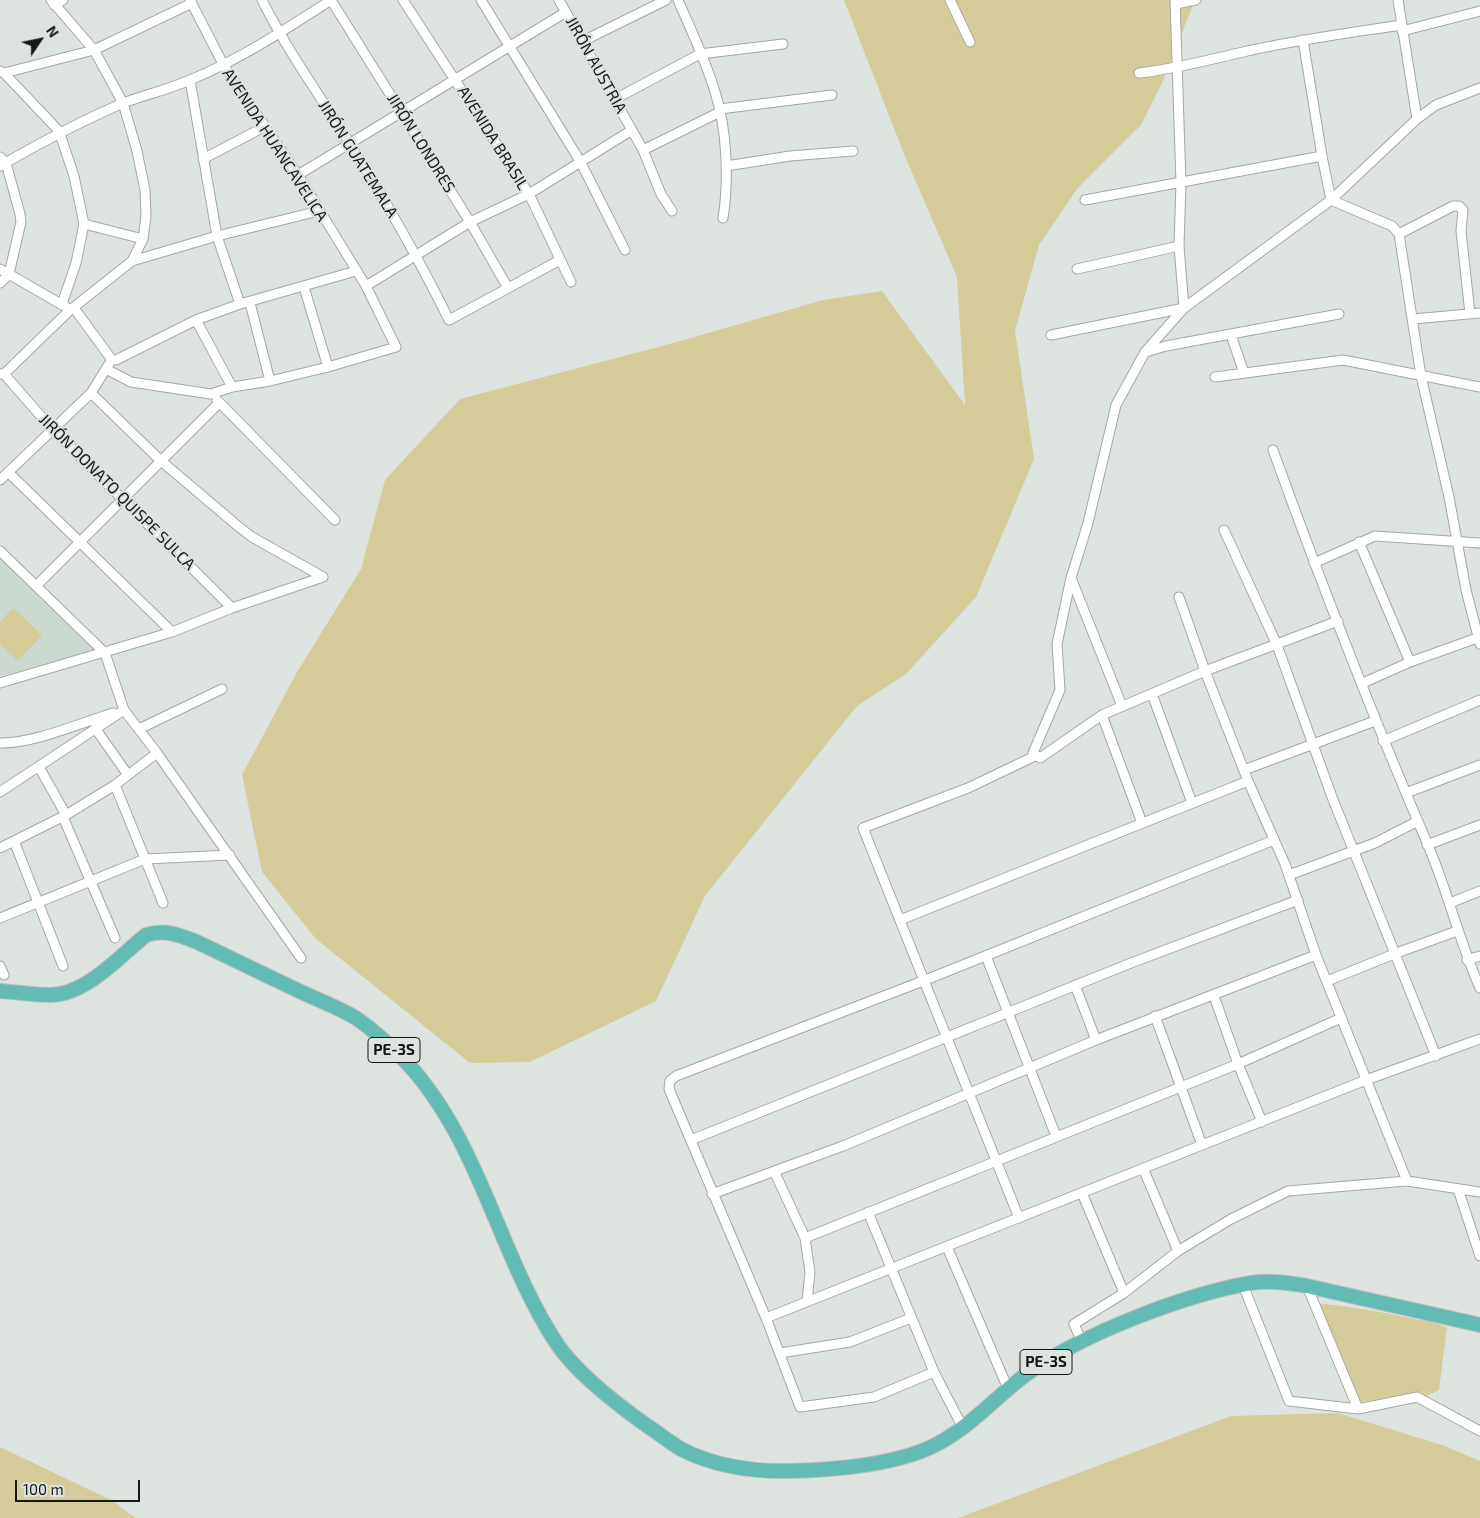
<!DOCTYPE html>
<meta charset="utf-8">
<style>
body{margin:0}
#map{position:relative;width:1480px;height:1518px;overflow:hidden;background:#dde4e0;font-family:"Exo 2",sans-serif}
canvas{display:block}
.north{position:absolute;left:15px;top:15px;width:50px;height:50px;-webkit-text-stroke:4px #dde4e0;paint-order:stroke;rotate:56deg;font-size:14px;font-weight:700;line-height:20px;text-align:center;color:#161817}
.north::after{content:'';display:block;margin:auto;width:18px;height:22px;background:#161817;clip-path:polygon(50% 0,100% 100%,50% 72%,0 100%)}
.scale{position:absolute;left:15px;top:1480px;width:125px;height:22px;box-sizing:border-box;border:2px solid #161817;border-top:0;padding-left:6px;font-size:15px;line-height:18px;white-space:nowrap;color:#161817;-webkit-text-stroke:4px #dde4e0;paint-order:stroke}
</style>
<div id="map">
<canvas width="1480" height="1518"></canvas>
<div class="north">N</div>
<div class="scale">100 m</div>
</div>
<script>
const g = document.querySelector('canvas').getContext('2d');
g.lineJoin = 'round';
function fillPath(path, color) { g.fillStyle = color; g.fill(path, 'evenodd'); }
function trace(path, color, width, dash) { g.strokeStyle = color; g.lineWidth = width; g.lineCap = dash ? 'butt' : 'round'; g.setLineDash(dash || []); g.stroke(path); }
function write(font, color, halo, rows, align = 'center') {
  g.font = font + ' "Exo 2",sans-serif'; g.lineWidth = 4.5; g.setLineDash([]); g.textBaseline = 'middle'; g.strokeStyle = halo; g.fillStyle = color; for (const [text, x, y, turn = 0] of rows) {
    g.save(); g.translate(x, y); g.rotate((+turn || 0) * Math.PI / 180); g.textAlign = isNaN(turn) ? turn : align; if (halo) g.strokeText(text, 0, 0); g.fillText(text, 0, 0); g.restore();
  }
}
const built = new Path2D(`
 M0 554 99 653 0 676Z`);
const green = new Path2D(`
 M844 0H1195L1163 81 1141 125 1077 189 1039 245 1015 331 1034 459 976 597 906 674 857 706 705 896 656 1001 530 1062 470 1063 316 939 262 872 242 775 297 672 361 569 385 480 460 399 666 345 823 300 882 291 965 405 957 277 904 154Z
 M13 608 42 635 18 661 0 644V622Z
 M1310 1303C1344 1305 1377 1311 1410 1318 1426 1322 1431 1319 1447 1328L1439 1390 1426 1396 1405 1395 1353 1403Z
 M1338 1413 1445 1446 1480 1461V1518H958L1231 1416Z
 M0 1447 113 1501 135 1518H0Z`);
const minor = new Path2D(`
 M262 0C287 50 319 95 349 142 385 200 419 259 449 320L560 260
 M331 0 470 222 508 288
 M403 0 529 194 571 282
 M481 0 580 161 625 250
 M559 0 643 150 720 112
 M678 0C691 30 706 61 715 92 727 129 729 180 723 218
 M950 0 970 42
 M1398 0 1417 119
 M1176 4 1196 0
 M54 5 63 0
 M1402 31 1480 11
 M1303 40 1322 156 1331 200 1392 226 1399 234 1421 376 1449 497 1466 590 1480 644
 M583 41 666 0
 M0 71 4 73 59 131 74 176 84 224 76 263 62 304
 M4 73 94 50 192 3
 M1139 73C1175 69 1208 60 1243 52 1295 40 1349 33 1401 25
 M190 80 217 236 240 304
 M615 99 700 54 783 44
 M720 109 832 95
 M643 150 661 194 672 211
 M0 157 6 163 20 214 21 222 9 274 0 283
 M203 159 264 127
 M0 166C40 143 79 122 121 104 144 95 167 90 190 80 239 60 286 29 331 0
 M726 166 790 156 853 151
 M298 175 566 12
 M1085 200 1322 156
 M84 224 143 239
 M1399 234 1453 206H1459L1463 210 1461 231 1470 314
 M132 261 217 236 319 211
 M0 269 66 307
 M1077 269 1179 246
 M366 286 470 222 529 194 632 130
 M304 287 328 367
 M250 303 270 381
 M74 308 112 360
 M1413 319 1480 313
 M196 320 232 387
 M1051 335 1184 308 1179 246 1181 183 1175 0
 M1231 335 1244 373
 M1146 352 1166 346 1339 314
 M112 360H116L196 320 240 304 356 271
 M106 369 131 382 211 394 232 387 270 381 328 367 396 347 366 286 298 175 223 64 190 0
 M0 374H4L69 311 132 261 143 239 146 216 145 190 137 151 123 103 94 50 51 0
 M4 374 53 430 232 608
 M1215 377 1343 360 1480 387
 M91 393 160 460 239 527 252 537 323 577
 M217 400 335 520
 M1273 450C1321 583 1372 715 1428 845 1448 892 1459 941 1480 988
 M8 472 172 632
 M0 480 91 393 109 364
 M1224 530 1277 645 1332 797 1436 1056
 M1359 542 1410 662
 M0 551 105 653 124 710 157 753 301 958
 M1314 563 1375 536 1480 543
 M1071 578 1122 706
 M36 586 219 403
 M1179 597 1205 671 1248 781 1285 864 1316 955 1407 1181
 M1338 621 1205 671 1102 715 1040 758 1033 753 1060 690 1057 644 1071 578 1088 523 1116 405 1145 352 1184 308 1331 200 1417 119 1436 105 1480 88
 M0 683 172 632 232 608 323 577
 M1363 683 1410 662 1480 637
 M1152 694 1192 803
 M1102 715 1142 823
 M95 728 128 775
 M139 729 222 689
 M1383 741 1480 700
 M0 743C32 744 81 723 113 713
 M39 767 66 815
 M1244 770 1375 721
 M115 785 163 903
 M0 792 124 710
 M1406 793 1480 765
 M63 817 115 938
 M14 841 63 966
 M1427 845 1480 825
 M0 848 66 815 115 785 157 753
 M1289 875 1375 843 1416 822
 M1450 903 1480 891
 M0 918 145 859 230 855
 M900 920 1248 781
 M986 956 1056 1136
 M1467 960 1480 956
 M0 966 4 975
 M1327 981 1394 954 1457 931
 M1075 985 1096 1040
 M1214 996 1238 1064 1262 1122
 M1155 1016 1202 1145
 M691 1140 1131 963 1298 900
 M1143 1168 1178 1251
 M775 1173 805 1238 810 1272 807 1302
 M1458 1189 1480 1256
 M1082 1193 1124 1293
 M712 1194 843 1146 1096 1040 1316 955
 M868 1212 934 1372 963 1428
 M1019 1218 863 828 968 788 1035 756
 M805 1238 1238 1064 1341 1018
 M947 1247 1009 1391
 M1243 1285 1289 1401 1358 1409 1417 1397 1480 1431
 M1307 1286 1358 1409
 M766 1318 1366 1080 1480 1039
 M1082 1342 1074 1324 1124 1293 1178 1251 1231 1219 1288 1191 1407 1181 1480 1192
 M780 1353 850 1342 911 1318
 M934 1372 874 1397 800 1407 766 1318 669 1089 670 1081 676 1076 923 981 1274 840`);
const trunk = new Path2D(`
 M0 991C16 992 34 995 50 995 86 995 120 956 146 935 166 929 179 935 197 942 231 958 265 975 299 991 318 1000 338 1007 356 1018 375 1031 393 1048 409 1065 481 1145 499 1256 557 1344 576 1372 618 1405 646 1425 657 1432 669 1442 681 1449 713 1466 754 1472 790 1471 833 1470 882 1466 922 1451 963 1435 990 1402 1024 1376 1079 1335 1183 1295 1251 1283 1270 1280 1289 1283 1307 1286L1480 1325`);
const shields = [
 [394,1050,52],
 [1046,1362,52]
];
const shieldNames = [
 ["PE-3S",394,1050],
 ["PE-3S",1046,1362]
];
const streetNames = [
 ["JIRÓN AUSTRIA",596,65,61],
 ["AVENIDA BRASIL",493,138,58],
 ["JIRÓN LONDRES",421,143,58],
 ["AVENIDA HUANCAVELICA",275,145,57],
 ["JIRÓN GUATEMALA",358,159,58],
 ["JIRÓN DONATO QUISPE SULCA",117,492,45]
];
fillPath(built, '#cbd9d0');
fillPath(green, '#d5cc99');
trace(minor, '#a2a8a4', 11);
trace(trunk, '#bebebe', 16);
trace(minor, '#fff', 9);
trace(trunk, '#63bcb4', 14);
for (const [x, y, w] of shields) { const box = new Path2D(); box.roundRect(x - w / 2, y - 12.5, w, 25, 4); g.fillStyle = '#dde4e0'; g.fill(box); trace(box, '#161817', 1); }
write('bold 15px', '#161817', null, shieldNames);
write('16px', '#161817', '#dde4e0', streetNames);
</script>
